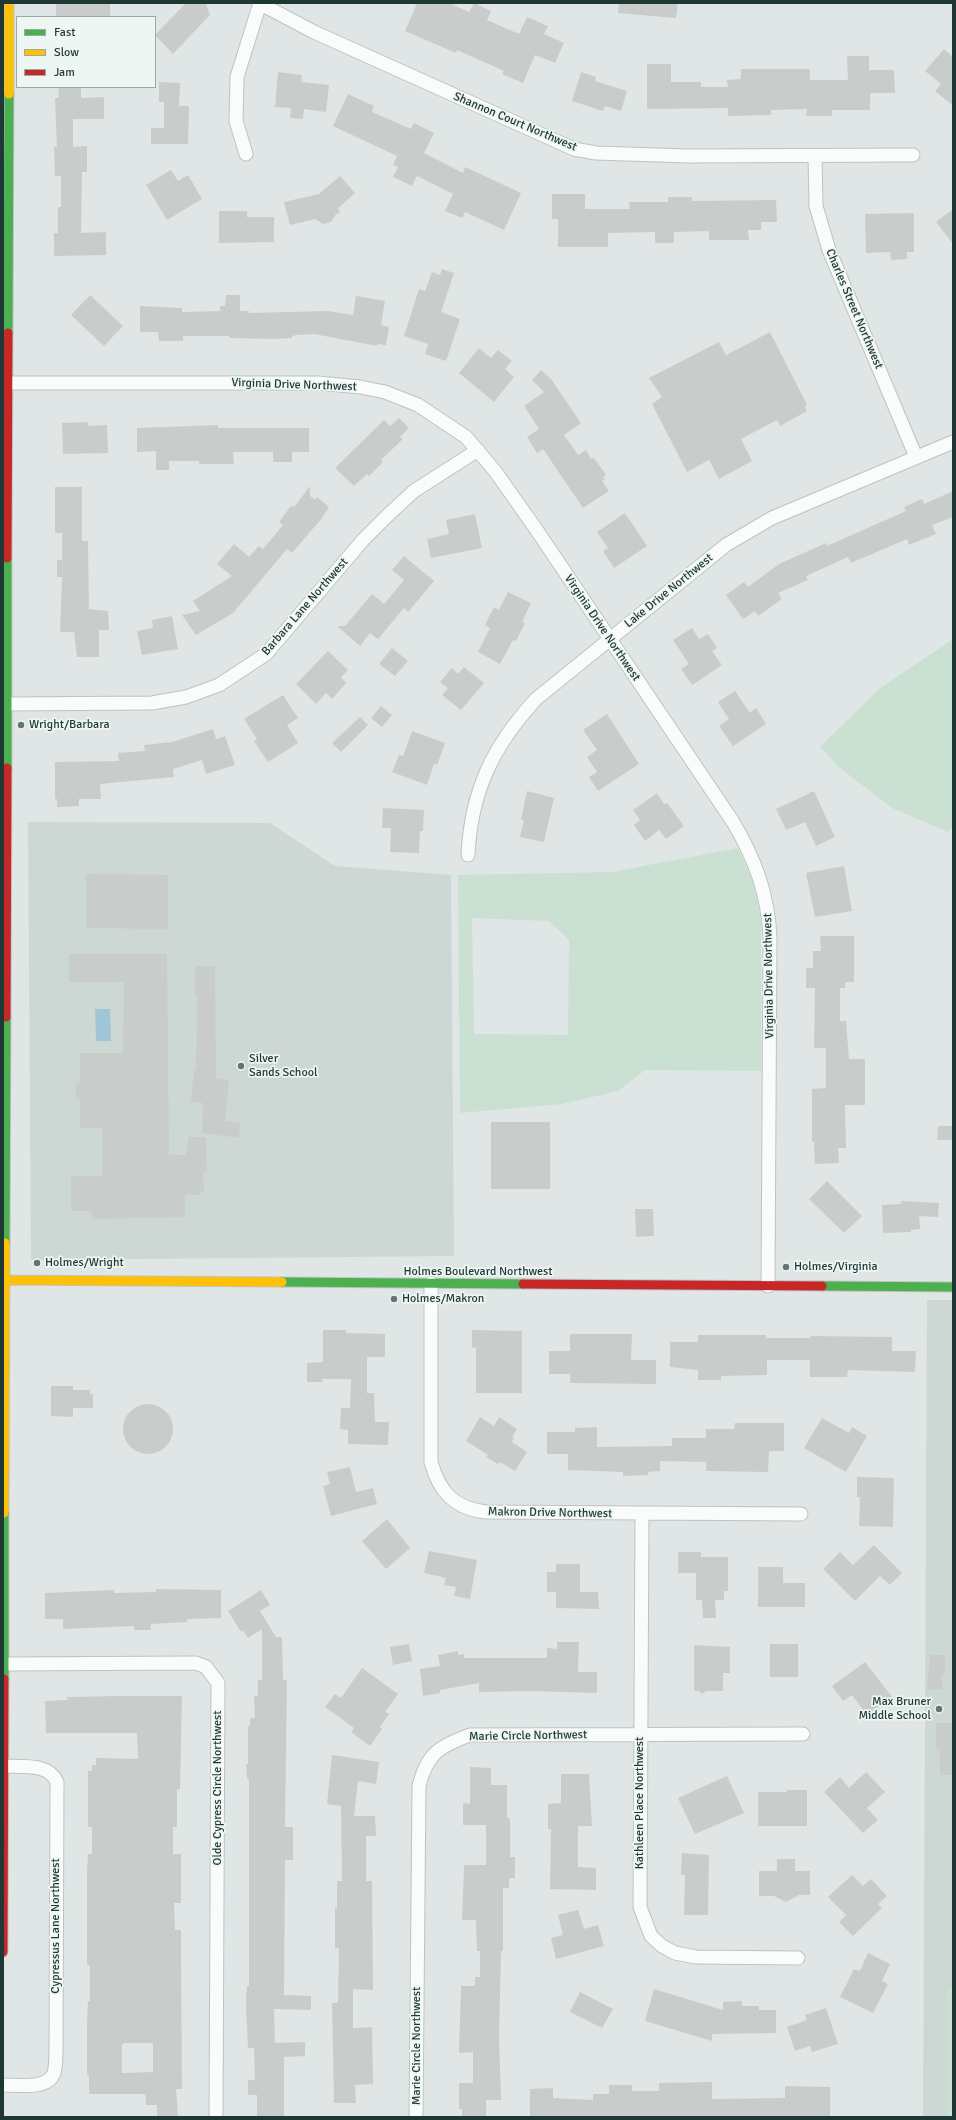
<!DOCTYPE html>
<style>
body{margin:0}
#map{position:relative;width:956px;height:2120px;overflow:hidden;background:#e0e6e5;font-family:Signika,sans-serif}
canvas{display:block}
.frame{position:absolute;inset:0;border:4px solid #1f3835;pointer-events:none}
.legend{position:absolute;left:16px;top:16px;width:140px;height:72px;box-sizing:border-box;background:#edf6f3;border:1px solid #9baaa7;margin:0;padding:5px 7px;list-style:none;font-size:12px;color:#1f3835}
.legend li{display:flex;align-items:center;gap:8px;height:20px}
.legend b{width:20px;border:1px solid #9baaa7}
</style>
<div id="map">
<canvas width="956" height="2120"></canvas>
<div class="frame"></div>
<ul class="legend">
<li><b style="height:5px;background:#4caf50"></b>Fast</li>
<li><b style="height:5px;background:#ffc107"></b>Slow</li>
<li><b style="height:5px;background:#c62828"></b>Jam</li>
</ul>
</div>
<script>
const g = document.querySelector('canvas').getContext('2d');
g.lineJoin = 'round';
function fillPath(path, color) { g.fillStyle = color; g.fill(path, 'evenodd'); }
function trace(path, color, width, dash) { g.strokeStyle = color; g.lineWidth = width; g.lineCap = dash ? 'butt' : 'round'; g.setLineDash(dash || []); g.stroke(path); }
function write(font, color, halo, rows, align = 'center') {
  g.font = font + ' Signika,sans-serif'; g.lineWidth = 3.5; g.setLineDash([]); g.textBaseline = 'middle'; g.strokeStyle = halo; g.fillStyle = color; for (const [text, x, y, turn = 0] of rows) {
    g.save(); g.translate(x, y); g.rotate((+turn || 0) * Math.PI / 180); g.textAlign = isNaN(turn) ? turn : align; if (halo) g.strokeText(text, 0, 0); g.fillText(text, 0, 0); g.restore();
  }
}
const built = new Path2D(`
 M28 822 270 823 335 866 451 875 454 1256 31 1260Z
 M927 1300H953V2117H923Z`);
const green = new Path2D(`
 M953 639V826L948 832 892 808 840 768 820 747 879 689Z
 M738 848 754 884 761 923V1071L645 1070 618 1091 562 1104 460 1113 458 875 612 872ZM472 918 549 921 569 940 568 1035 474 1034Z
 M953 1988V2117H948L947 1989Z`);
const water = new Path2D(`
 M95 1009H110L111 1041H96Z`);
const building = new Path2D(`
 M186 3H206L210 15 173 54 155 35Z
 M417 3H449L469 12 474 3 491 11 487 20 519 34 527 17 548 26 544 34 564 43 555 63 535 55 523 83 502 74 504 71 457 50 456 53 405 31Z
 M619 3H678L676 18 618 13Z
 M56 4H110V17H56Z
 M944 49 953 57V106L935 91 941 84 925 71Z
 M847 56H869V70H894L895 93H870V110H832V116H806L807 109 771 110V115L728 116V108L647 109V64H671V82H701V87H728L727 80 741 79V69H810V80H848Z
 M278 72 302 75 301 82 329 85 326 112 304 109 303 119 290 118 291 108 275 107Z
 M581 72 596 77 595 81 627 91 621 111 605 106 603 111 572 101Z
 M159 82 180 83 179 106H189L188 144H151V128H164V102H159Z
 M58 87H81V98L104 97V119H73V147L87 146V172H82L81 233 106 232V255L54 256V233H58V207H61V176H55L54 147H57L55 98H59Z
 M348 94 374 106 372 112 411 129 414 123 434 133 424 153 463 173 465 167 521 193 504 230 465 212 462 218 445 211 453 194 417 176 412 186 393 177 398 167 393 165 397 156 333 126Z
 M171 170 178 181 188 175 202 199 167 220 146 185Z
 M340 176 355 193 338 208 340 213 336 214 331 222 323 224 315 219 290 225 284 202 319 194Z
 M552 194H585V209H630L629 202H668V197H692V201L776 200 777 222H761V230H748L749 240H709V231L674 232V243H655V232L608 233V247H558V219H552Z
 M953 209V244L936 222Z
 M219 211H247V217H274V242L219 243Z
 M914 213V252H907V259L891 260 890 252 866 253 865 214Z
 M442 269 454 273 441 312 460 319 446 361 425 354 428 344 404 336 419 289 425 291 432 272 440 275Z
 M90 295 123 326 104 346 71 315Z
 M226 295H240V311H249V313L328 311 353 315 356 296 385 301 381 325 389 327 386 345 377 344V346L314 334 297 335 292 336V338L274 339 229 338V336H183V341H159L158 332H140V306L182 308V312L220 311V306H225Z
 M770 332 807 405 805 406 807 411 780 426 777 420 741 439 752 461 719 479 709 460 687 472 652 404 662 397 649 378 719 342 726 355Z
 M479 348 491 358 498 350 512 361 505 369 514 377 494 402 459 373Z
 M541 370 551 379 581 423 564 435 578 455 586 450 591 459 594 458 606 475 603 477 605 479 602 481 609 491 583 508 543 449 537 453 527 437 539 429 524 406 544 392 532 380Z
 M399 418 409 428 400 437 403 439 381 460 383 462 369 476 367 474 354 486 335 468 384 420 390 426Z
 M88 422V426L107 425 108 453 63 454 62 423Z
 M218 425V428H309V452H292V462H273V452H233L234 464H199V461H169V470H156V451L137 452V428Z
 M310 486V496L315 500 317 497 329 507 322 518 292 553 287 549 233 613 196 635 182 615 200 611 193 601 232 576 217 564 234 544 249 557 259 546 263 549 283 525 279 522 291 506 294 507Z
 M55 487H82V541H88L89 609 108 611 109 630H99V657H77L74 632H60L62 577H57V560H62V533H55Z
 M953 491V517L932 525 936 534 909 545 907 539 851 563 848 557 806 576 808 580 778 593 782 599 758 616 755 611 743 619 726 595 744 582 748 587 779 564 826 543 827 546 906 511 904 507 922 499 924 504Z
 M625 513 647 546 614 568 603 551 608 548 597 532Z
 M475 514 482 548 431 558 427 539 449 534 446 520Z
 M404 556 434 581 408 612 404 608 378 639 370 633 360 646 337 626H345L372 594 384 604 404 580 392 570Z
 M508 592 531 603 522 622 525 623 516 641 513 640 500 664 478 652 490 628 485 625 494 607 499 610Z
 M172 616 178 649 142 655 137 631 153 628 152 620Z
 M692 628 699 639 708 634 717 648 712 651 722 665 692 685 681 669 689 664 673 640Z
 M392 648 408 661 395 676 379 664Z
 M328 651 348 670 341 677 346 683 332 699 326 693 316 704 296 684Z
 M464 667 484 683 461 710 442 695 448 688 440 682 452 668 458 674Z
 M735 691 750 713 756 708 766 724 733 746 719 726 729 719 718 702Z
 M283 695 298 718 287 725 298 743 268 762 254 741 257 739 244 719Z
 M381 706 392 715 382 727 371 718Z
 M607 714 639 764 598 791 589 777 597 772 587 757 597 750 583 730Z
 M360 717 368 725 341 752 332 743Z
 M213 729 216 739 225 736 235 765 206 774 202 760 173 769 174 777 100 784 101 799H79V806L57 807V799H55V762L119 761 118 753 145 751 144 745 172 742Z
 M412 731 445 743 437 765 434 764 427 785 392 772 399 755 403 756Z
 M527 791 554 798 544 842 520 837 524 820H521Z
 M814 791 835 837 816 846 805 822 786 830 776 809Z
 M657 793 664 804 667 803 684 826 666 839 659 830 645 841 634 825 640 820 633 810Z
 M383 808 424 810 423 831H420L419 853 390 852 391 828H382Z
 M844 866 852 911 815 917 806 873Z
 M86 874 168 875V929L86 928Z
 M820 936H854V982H845V988H840V1021H846L849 1059H865V1105H845L846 1148H838L839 1163 815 1164 814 1142H812V1089L826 1088V1048H814L815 988H806V968H813V951H821Z
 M69 954H167L169 1155H186L188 1137H206L207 1171H203L204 1192H200V1195H185V1217L92 1219V1211H71V1176H102V1128H80V1099H76V1083H80V1053H123L124 982H69Z
 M195 966H215L216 1079 229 1080 225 1121 240 1123 239 1138 202 1133 203 1103 191 1102 194 1070H196L197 995H195Z
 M491 1122H550V1189H491Z
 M938 1126H953V1140H937Z
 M827 1181 862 1216 844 1233 809 1199Z
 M901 1201 939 1203 938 1217 919 1216 920 1229 911 1230V1232L883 1233 882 1205 901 1204Z
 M635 1209H653L654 1236 636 1237Z
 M323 1330H346V1333L385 1334V1357H367V1393H374L375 1422H389L388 1445 348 1444V1430L340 1429 341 1408H350L351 1379H322L323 1382H307V1363L323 1362Z
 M472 1330 522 1331V1393H476V1347L472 1348Z
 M570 1334H632L631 1360H656V1384L570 1383V1374H549V1351H570Z
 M698 1335H766V1338H810V1336L892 1337V1351H916L915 1372 848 1370 847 1377H810V1360H767V1375L721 1376V1380H698V1370L670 1367V1342H698Z
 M51 1386H73V1390H90V1394H93V1408H73V1417L51 1416Z
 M123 1429a25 25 0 1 1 50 0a25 25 0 1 1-50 0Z
 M480 1417 494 1426 499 1417 517 1429 512 1437 514 1438 512 1442 527 1452 515 1471 500 1462 498 1464 486 1457 488 1455 466 1441Z
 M822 1418 849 1433 852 1427 867 1436 846 1472 804 1448Z
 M735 1423H784V1451H769L768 1472 706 1471V1462L660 1461V1471L648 1472V1475L623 1476V1472L568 1470V1454H547V1432H575V1428L597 1427V1447L672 1446V1438H706V1429H734Z
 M350 1467 356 1492 373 1488 377 1504 331 1516 323 1486 330 1484 327 1472Z
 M857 1477 894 1478 893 1527 859 1526 860 1497H857Z
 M387 1519 410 1548 386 1569 362 1541Z
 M874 1545 902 1573 890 1585 880 1576 855 1601 823 1569 840 1552 853 1565Z
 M429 1551 477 1560 470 1599 454 1596 456 1587 444 1585 446 1578 424 1573Z
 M678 1552H701V1557H728V1591H724V1600H715L716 1618H703L702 1600H696V1573H678Z
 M556 1564H580V1592H598L599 1609 556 1608V1592H547V1572H556Z
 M758 1567H783V1583H805V1607H758Z
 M156 1589 221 1590V1618L187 1619V1622L151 1624V1630H134V1626L63 1629V1619H45V1593L114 1590V1593L156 1592Z
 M261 1590 270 1605 260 1611 276 1637H282L283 1680H287L285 1827H293V1860H285L284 1995 311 1996V2010L274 2009 275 2043 305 2042V2056L284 2057V2117H257V2095H248V2080H255L254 2048H248L246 2007V1993H247V1986H249V1779H247L246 1764H248V1726H250V1718H255L254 1696H258V1680H262V1629L248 1638 243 1630 241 1632 228 1611Z
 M557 1642H579L578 1672H597V1693L530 1691 479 1692V1683L440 1690V1693L423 1696 420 1669 440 1666 438 1655 458 1651V1655L464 1654V1658H547V1648L557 1649Z
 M409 1644 412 1661 393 1665 390 1647Z
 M770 1644H798V1677H770Z
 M694 1645 730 1647V1673H723V1691H706L702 1694 699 1691H694Z
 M930 1655H945V1674H942V1689L927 1690Z
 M865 1662 892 1697 867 1715 852 1695 843 1701 832 1686Z
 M362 1668 398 1694 385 1712 389 1714 380 1727 382 1729 370 1746 351 1732 354 1728 325 1707 335 1694 341 1698Z
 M117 1696H182L180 1789H177V1827H173V1854H181V1903H174L175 1930H181V1947L182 2089H176L178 2117H157V2105H146V2096L144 2094H89V2075H87V2024L88 2001H90V1965H87V1870L88 1854H92V1827H88V1771H92V1765H96V1758L138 1759 137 1733H46L45 1701 67 1700V1697ZM124 2043H153V2072L122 2073V2045Z
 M936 1723H953V1775H940V1751L936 1748Z
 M332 1755 379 1762 376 1784 358 1781 354 1816H375L376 1836H366V1881H372L373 1990 353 1989V2028L372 2027 373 2084 355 2085 356 2103H334L332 2003H338L339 1948H335V1908H337V1881H342L341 1806 327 1804Z
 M470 1767 491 1768V1785H507V1818H510V1857H515V1878H509V1888H503V1951H501L499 2036 501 2100H486V2117H462V2109H459V2083H473V2052L459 2053 461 1986H475V1977H480V1951H477L476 1920H462L464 1865H486V1825H463V1803L470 1804Z
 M866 1772 885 1792 867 1808 878 1820 863 1833 824 1792 840 1777 849 1788Z
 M561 1774H589L592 1826H578V1867L596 1868V1890L550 1889 551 1829H548V1804L561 1803Z
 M727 1776 744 1813 695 1834 678 1798Z
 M787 1790H807V1826H758V1792H787Z
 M682 1853 709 1855 708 1915H684L685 1875H681Z
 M777 1859H795V1871H810V1895H799L786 1902 774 1896H759V1871H777Z
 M852 1875 863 1886 871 1879 887 1896 878 1904 882 1908 853 1936 839 1922 846 1915 828 1897Z
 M578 1910 584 1929 598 1925 604 1946 556 1959 551 1938 563 1935 558 1915Z
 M868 1953 890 1964 882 1981 888 1984 873 2013 840 1997 854 1969 860 1971Z
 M654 1989 723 2010V2002L742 2001V2006H759V2010H776V2033L712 2034V2041L645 2021Z
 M580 1992 613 2009 602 2028 570 2012Z
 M826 2008 838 2044 812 2052 810 2046 795 2051 787 2027 807 2020 805 2015Z
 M712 2082V2099L785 2098V2086L830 2087V2117H530V2089L553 2088V2098L593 2100V2094H609V2085H632V2091H659V2083Z`);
const street = new Path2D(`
 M259 3 314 32 574 149 596 153 688 156 913 155
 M246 154 236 121 237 77 260 3
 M815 156 816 206 829 250 916 457
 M8 383H318L360 387 385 392 418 405 466 437 495 471 538 532 733 822C755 859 768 894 770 937L768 1286
 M7 704 152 703 186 697 219 685 266 654 363 540 387 516 414 491 478 450
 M468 855C471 791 493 746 536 699L726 545 772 518 953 442
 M431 1283V1462C439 1492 455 1509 487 1512L801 1514
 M642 1514 640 1907 651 1936 662 1946 675 1953 696 1957 798 1958
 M4 1664 196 1663 206 1667 218 1683 216 2117
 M3 2085C18 2085 48 2090 54 2073 56 2066 56 2057 56 2051L57 1782C49 1763 22 1767 4 1766
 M416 2117 419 1786C427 1753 440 1746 470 1735L803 1734`);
const fast = new Path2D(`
 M8 333 9 94
 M7 768V558
 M5 1243 6 1017
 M282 1282 523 1284
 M822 1286 953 1287
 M4 1679V1513`);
const slow = new Path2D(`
 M9 94V3
 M3 1280 282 1282
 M4 1513 5 1243`);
const jam = new Path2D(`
 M7 558 8 333
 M6 1017 7 768
 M523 1284 822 1286
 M3 1952 4 1679`);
const markers = [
 [21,725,4,"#637573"],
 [241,1066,4,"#637573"],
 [37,1263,4,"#637573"],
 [786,1267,4,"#637573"],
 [394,1299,4,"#637573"],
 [939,1709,4,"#637573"]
];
const streetNames = [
 ["Shannon Court Northwest",515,122,23],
 ["Charles Street Northwest",854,309,67],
 ["Virginia Drive Northwest",294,385,2],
 ["Lake Drive Northwest",669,591,-39],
 ["Barbara Lane Northwest",305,607,-49],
 ["Virginia Drive Northwest",602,628,56],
 ["Virginia Drive Northwest",769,976,-91],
 ["Holmes Boulevard Northwest",478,1272],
 ["Makron Drive Northwest",550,1513,1],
 ["Marie Circle Northwest",528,1736,-1],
 ["Olde Cypress Circle Northwest",218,1788,-90],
 ["Kathleen Place Northwest",640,1803,-90],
 ["Cypressus Lane Northwest",56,1926,-90],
 ["Marie Circle Northwest",417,2046,-90]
];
const poiNames = [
 ["Wright/Barbara",29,725],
 ["Silver",249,1059],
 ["Sands School",249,1073],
 ["Holmes/Wright",45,1263],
 ["Holmes/Virginia",794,1267],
 ["Holmes/Makron",402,1299],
 ["Max Bruner",931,1702,"right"],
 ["Middle School",931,1716,"right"]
];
fillPath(built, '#cdd8d5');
fillPath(green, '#c9e0d3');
fillPath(water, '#a0c5d6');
fillPath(building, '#c8cdcc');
trace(street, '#bdc3c2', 15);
trace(fast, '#bdc4c2', 11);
trace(slow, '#bdc4c2', 11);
trace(jam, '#bdc4c2', 11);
trace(street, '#fafbfb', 13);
trace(fast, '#4caf50', 9);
trace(slow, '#ffc107', 9);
trace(jam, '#c62828', 9);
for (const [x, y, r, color] of markers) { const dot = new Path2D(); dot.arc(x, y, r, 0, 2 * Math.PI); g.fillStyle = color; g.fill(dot); trace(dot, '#edf6f3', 1.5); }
write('12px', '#1f3835', '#edf6f3', streetNames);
write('12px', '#1f3835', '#edf6f3', poiNames, 'left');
</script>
